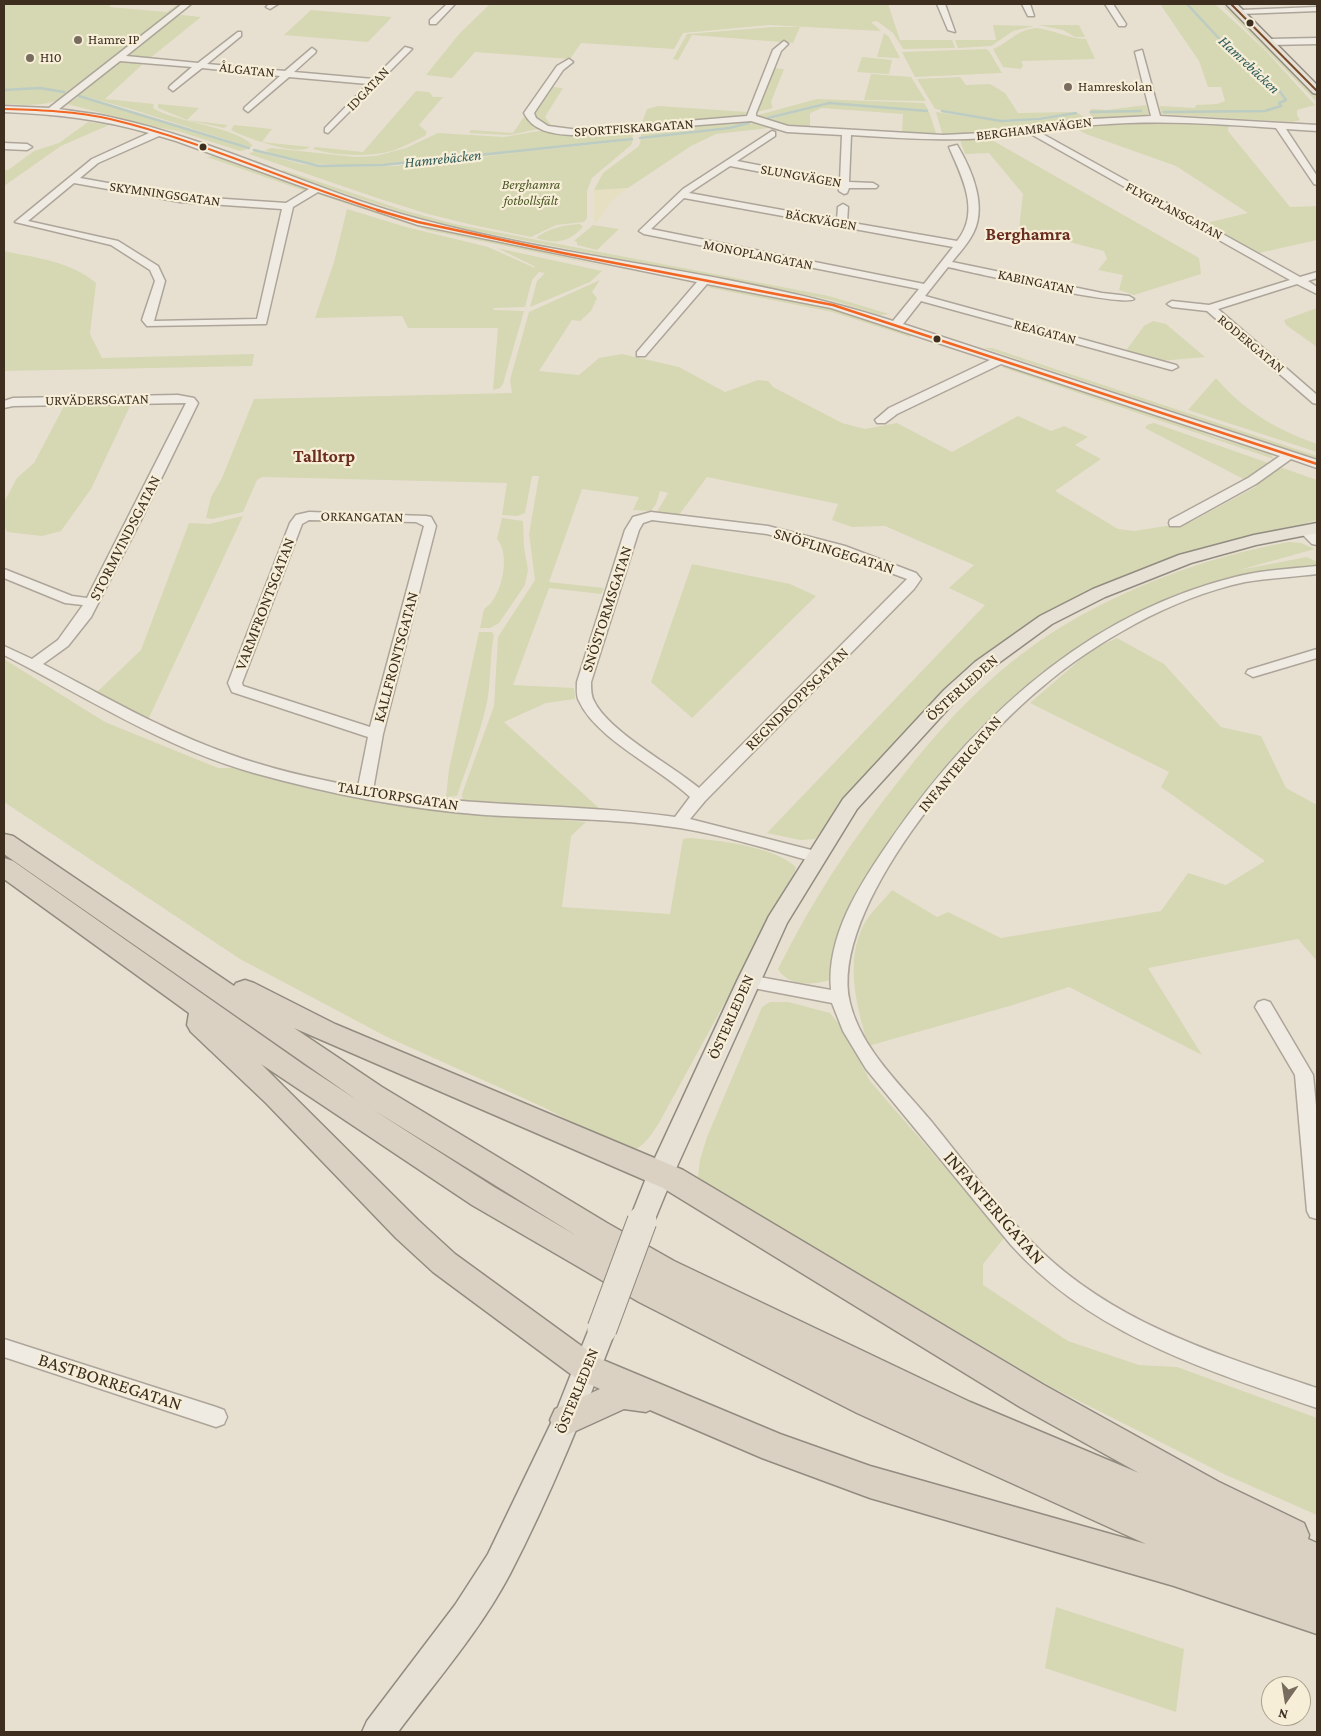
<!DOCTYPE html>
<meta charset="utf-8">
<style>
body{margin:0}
#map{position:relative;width:1321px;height:1736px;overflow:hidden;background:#e7e0d1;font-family:"Crimson Pro",serif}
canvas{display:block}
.frame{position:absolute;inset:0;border:5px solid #3d2e20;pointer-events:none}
.north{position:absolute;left:1261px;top:1676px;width:50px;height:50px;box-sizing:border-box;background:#f7eed8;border:1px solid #ada18e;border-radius:50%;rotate:193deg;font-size:14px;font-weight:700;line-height:20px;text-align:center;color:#3d2e20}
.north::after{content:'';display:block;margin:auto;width:18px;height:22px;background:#786c5e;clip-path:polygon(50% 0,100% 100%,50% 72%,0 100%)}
</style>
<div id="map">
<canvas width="1321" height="1736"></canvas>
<div class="frame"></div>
<div class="north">N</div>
</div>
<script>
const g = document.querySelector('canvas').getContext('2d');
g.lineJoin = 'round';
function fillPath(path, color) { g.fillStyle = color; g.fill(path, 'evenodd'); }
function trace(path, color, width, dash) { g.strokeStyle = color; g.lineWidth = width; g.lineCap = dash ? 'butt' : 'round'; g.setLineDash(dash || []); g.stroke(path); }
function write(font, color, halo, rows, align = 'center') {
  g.font = font + ' "Crimson Pro",serif'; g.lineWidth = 4.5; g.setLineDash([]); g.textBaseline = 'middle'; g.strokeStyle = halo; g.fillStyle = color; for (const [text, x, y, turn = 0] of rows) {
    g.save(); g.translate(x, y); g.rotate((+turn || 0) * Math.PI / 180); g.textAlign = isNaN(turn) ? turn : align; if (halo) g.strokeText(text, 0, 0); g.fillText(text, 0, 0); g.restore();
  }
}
const farmland = new Path2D(`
 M628 188 614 199 596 223 594 222V190Z`);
const green = new Path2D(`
 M4 4H112L109 7 167 12 178 4H182L62 98C45 107 23 105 4 104Z
 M490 4H888L900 40H952L955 48 903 49 893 33 877 21 871 22 881 31 769 25 683 33 674 49 581 43 570 59 475 52 452 78 426 75 459 34Z
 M1160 4H1215L1264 49 1315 105 1297 110V115L1300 120 1293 122 1161 114 1160 106 1195 108 1196 105 1217 104 1225 101 1221 87H1208L1199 61Z
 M1223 6C1242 12 1300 78 1317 96V102Z
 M311 10 392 17 368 42 284 35Z
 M182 15 201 17 149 59 129 55 177 16Z
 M993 25 1034 26 1013 31 991 46 958 48 955 40H996Z
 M1038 25H1079L1085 37H1075L1063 30Z
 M773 27H800L793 43 692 35 678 60 673 59 687 34Z
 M1036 28C1054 30 1069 39 1086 39L1095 59 1021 61 1023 65 1021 69 1003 67 993 49C1010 42 1016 30 1036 28Z
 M884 33 889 37 900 58 877 57Z
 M986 49 989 51 1002 73 915 77 902 52Z
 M862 57 892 60 889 74 857 72Z
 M127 61 145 62 105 99 154 104 153 108C177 123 238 127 253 146L250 147 131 109 79 95 117 63Z
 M773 68 784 69 771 102 773 108 757 112Z
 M871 74 911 77 926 101 864 100Z
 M960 77 966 85 990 84 1005 93 1018 113 1075 112 1036 118 1001 120 935 109 917 79Z
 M553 87 563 88 545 117 551 125 549 126 534 119 533 114Z
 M416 91 429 92 433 97H443L419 125 427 132 425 136C414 141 403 147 392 151 369 157 335 156 313 149L315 147 363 152Z
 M79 96 248 149 240 151 178 131 155 127 67 104Z
 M817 99 924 103 929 111 827 102 764 118 758 115Z
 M158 104 199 108 187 120 228 125 224 128 187 120 158 108Z
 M828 104 929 112 936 133 934 135 902 134 903 114 822 108 810 113V128L779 126 766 120Z
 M1146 105 1149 114 1145 115 1092 118 1089 112 1091 109 1107 110Z
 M658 106 748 112 742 117 641 125 647 109Z
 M936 112 1006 122 1042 120 1078 113 1084 117V119L991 134 943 136Z
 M525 115 542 128 510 135 469 133 471 130 513 133Z
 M1134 120 1229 124 1228 131 1290 207 1317 206V240L1259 253 1206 223 1248 213 1176 166 1086 134 1072 126Z
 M744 121 750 122 728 127 641 137 642 131Z
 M88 122 109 125 61 146 4 186V170H8L34 151 59 143Z
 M753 123 769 128 716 134 691 146 628 188 594 190 603 173 639 146 641 139 732 128Z
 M234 125 272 129 262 142 310 147C298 157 244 137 231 130Z
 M545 130 579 136 634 131 632 138C560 146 319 187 265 150L271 148 355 157 376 156 406 148 438 133 504 137Z
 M990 139 1199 258 1201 274 1134 295 1119 290 1123 275 1098 270 1107 259 1104 251 1019 229 1023 194 989 153 965 154 960 140Z
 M633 140 631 145 592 178 587 191V218L584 222 556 225 531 237 473 225 428 214 377 198 249 154 254 151 301 164 323 167 395 166Z
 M214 156 304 187 305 191 207 157Z
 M283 170 403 210 454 224 829 296 889 314 880 315 831 300 434 223 279 172Z
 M314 193 330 195 409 222 618 269 427 230Z
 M347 209 406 227 488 247 535 268 534 266 497 248 602 271 590 282 530 307 537 281 545 273 539 272 532 280 525 307 493 308 494 310 524 311 503 384 500 388 493 390 498 328H408L402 316 315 318 334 262Z
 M580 224 583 227C568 243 556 244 536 238 549 228 563 225 580 224Z
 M593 225 619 229 597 250 577 245V242L574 241Z
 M4 251C36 258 70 261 96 283L90 334 102 358 254 354 252 366 4 371Z
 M600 280 592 292 597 298 591 311 580 321 572 320 539 371 579 375 599 358 622 354 679 367 725 392 758 380 768 381 773 387 842 423 865 429 897 423 952 452 1018 416 1051 431 1064 426 1088 437 1075 445 1101 459 1055 491 1118 529 1134 531 1191 522 1257 486 1145 428 1147 425 1154 423 1317 480V520L1161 564 1109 582 1062 604 1017 632 964 676 911 726 877 763 815 839 800 840 767 833 985 605 949 588 974 565 885 526 852 527 832 520 838 504 707 477 679 515 657 512 668 493 660 491 656 504 651 511 633 510 639 497 582 489 549 582 604 588 601 594 549 588 513 685 574 688 575 699 546 703 504 722 600 809 480 804 463 801 462 794 494 706 498 637 535 580 529 534 539 476H532L525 513 517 516 502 515 507 483 262 477 257 480 243 512 212 519 206 518 211 497 222 478 254 399 512 393 510 380 529 312Z
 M711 286 796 300 840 310 913 335 910 337 832 312 706 287Z
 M1317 308V347L1286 325 1284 320Z
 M1153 321 1166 324 1205 357 1160 361 1125 352 1144 326Z
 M984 348H992L1317 456V459Z
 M1011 366 1172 420 1217 438 1269 452 1274 459 1001 367Z
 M1216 378C1243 410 1277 430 1317 444V452L1188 410Z
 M64 406H130L91 489 61 531 42 536 7 532 4 525V502L17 478 34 463Z
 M243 516 147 722 96 693 141 650 189 523 209 524Z
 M502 518 523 521 524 547 528 570 525 585 499 623 490 628H480C482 622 482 613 485 608 487 606 490 605 491 603 503 588 510 554 497 539Z
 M1289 542 1301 543 1315 549 1239 570 1307 557 1317 562V566L1313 569 1256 574 1211 583 1106 631 1079 646 1021 691 977 730 903 824 847 910 833 947V966L830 980C813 985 788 987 778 969 812 900 853 838 901 778 940 728 982 682 1034 645 1106 594 1202 557 1289 542Z
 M692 564 790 584 816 596 692 718 651 682Z
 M479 632H492L494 635C490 656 491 676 488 696 483 727 467 766 457 796L446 797 449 769Z
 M1117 638 1164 664 1221 727 1261 736 1286 788 1317 805V961L1298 939 1148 968 1202 1055 1069 987 1013 1005 868 1046C857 1006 844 963 864 924 871 912 883 901 892 890L937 917 948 912 1001 938 1161 911 1188 873 1226 885 1265 861 1161 787 1169 772 1030 703 1090 651Z
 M4 659 105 722 218 768H234L317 791 395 805 586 822 571 836 562 907 670 914 683 839 690 838C722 841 772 846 796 867L794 876 659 1123C651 1135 642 1151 627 1151L543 1107 387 1037 240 959 4 802Z
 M770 1002H788L830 1013 843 1029 870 1081 1005 1237 983 1264V1285L1068 1341 1139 1365 1177 1367 1317 1418V1515L1226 1475 1051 1387 841 1263 731 1202 698 1177 700 1160 707 1137 762 1007Z
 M1056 1607 1184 1649 1176 1712 1045 1668Z`);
const stream = new Path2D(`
 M4 90 40 88 64 92
 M79 96 249 148
 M942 111 1001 121 1039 119 1076 113
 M1091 112 1141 111
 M1164 112 1265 111 1281 106 1279 103 1286 100 1278 89 1226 46 1187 4
 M768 118 829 103 927 111
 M640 138 729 128 749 123
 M254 150 319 166 383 165 632 139`);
const minor = new Path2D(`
 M182 4H191L126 56 198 63 238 32H241V36L207 64 285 71 312 48 316 51 315 53 294 72 373 79 405 47 412 49 328 133 325 132V128L368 84 289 77 248 112 244 109 245 107 280 76 202 68 173 91 169 88 170 86 192 67 120 61 59 109C76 112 93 113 110 117 217 140 314 191 419 219 576 261 739 271 893 321L919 289 644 234 639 231 683 189 772 131 775 132V136L737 161 840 181 842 135 787 132 751 121 571 135C552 134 533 131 524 113L557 66 569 59 573 62 563 70 534 113 536 118 548 126 579 130 747 116 773 50 784 41 788 44 781 51 756 113V116L788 126 943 135 1003 132 1074 120 1151 116 1135 52 1142 50 1160 116 1317 125V131L1286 129 1317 176V185L1314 184 1276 128C1196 122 1119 118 1039 132L1300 277 1317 272V278L1308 281 1317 287V294L1297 284 1218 309 1317 395V404L1313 403 1207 311 1172 307 1167 304 1172 301 1209 305 1290 280 1029 133C970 143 911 139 851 135L849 182 873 183 878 186 876 188H849L847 193 844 194 839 191V187L730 166 689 193 837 220 838 207 843 204 848 207 847 222 957 241C981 212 962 177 949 147L957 145C972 170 989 209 971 237 966 246 958 254 952 262L1102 293 1129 296 1134 299C1125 308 971 272 948 267L925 296 1176 365 1178 367 1172 370 1168 369 921 301 903 324 1317 460V468L1291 459 1256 484 1180 526H1170L1169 523 1170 520 1248 478 1280 456 1001 364 897 414 885 423H877L875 420 889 408 990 360 831 308 707 284 645 356H637V352L697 282 418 225 318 192 293 207 266 324 147 326 142 320 155 281 150 270 111 245 15 222 92 159 149 133C100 119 55 114 4 112V106L49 108ZM159 136 176 141 309 189 286 203 180 196 80 178 98 163ZM74 183 180 202 282 209 257 319 154 321 165 281 158 266 118 241 28 221ZM684 198 953 247 924 284 651 229Z
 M269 4H278L270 9 266 7Z
 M447 4H455L436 24H430V20Z
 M937 4H945L955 32 948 30Z
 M1022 4H1030L1034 16H1028Z
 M1105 4H1113L1126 24 1125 26H1119Z
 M1317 7V11L1240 14 1236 12 1240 10Z
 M1317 38V44L1269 45 1265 42 1269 39Z
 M4 143 27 144 32 147 27 150 4 149Z
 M178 395 194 398 198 403 142 518 91 617 68 646 43 664C104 696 164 731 229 754 270 769 315 779 358 787L368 737 232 692 228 683 290 523 296 515 309 512 426 516 431 517 436 526 383 734 373 790C473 808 575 803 675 817L690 797C661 769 596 739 579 701 576 696 577 688 577 682L625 530 633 517 651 512 768 526 845 546 916 573 921 579 914 589 705 801 690 819 823 853 825 857 823 861 817 863C772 850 727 836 680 828 616 818 550 819 485 815 407 809 329 794 254 773 165 748 86 697 4 655V646L32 659 58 640 83 605 65 603 4 578V569L72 596 87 598 186 403 13 406 4 408V401L13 398ZM309 520 416 522 424 526 370 727 243 686 242 683 302 524ZM652 520 767 534 835 552 907 579 699 788C673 766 608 731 594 701 591 696 591 688 591 682L639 530 643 523Z
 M1305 526 1317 534V545L1312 544 1298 530Z
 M1317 566V574C1293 577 1269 578 1245 582 1208 590 1168 606 1135 624 1102 642 1070 663 1042 687 974 743 827 909 850 1003 861 1049 902 1086 931 1121 967 1165 1001 1213 1042 1252 1119 1325 1219 1355 1317 1388V1408C1206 1370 1092 1335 1011 1245L866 1069 843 1031 832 1003 748 987 742 986 739 981 742 976 748 975 831 990C826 936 860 884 889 842 974 719 1086 614 1235 577 1261 570 1290 569 1317 566Z
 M1317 649V658L1253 677 1246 673 1248 670Z
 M1264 1000 1270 1002 1313 1075 1317 1116V1219L1310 1217 1307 1211 1295 1075 1255 1007 1258 1002Z
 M4 1339 216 1407 224 1410 227 1417 224 1424 216 1427 4 1357Z`);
const major = new Path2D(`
 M1226 4H1237L1317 85V94L1313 93Z
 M1317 523V533L1256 545 1191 563 1105 597 1052 624 989 670 958 698 857 809 787 923 674 1173 651 1229 642 1232 633 1229 629 1221 648 1173 737 981 769 916 843 799 944 690 975 662 1040 616 1093 589 1179 555 1254 535Z
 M602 1317 612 1321 616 1329C584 1412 551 1495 510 1574 480 1631 436 1681 398 1732H362L367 1721 455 1605 488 1554 554 1417 592 1321Z`);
const highway = new Path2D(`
 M4 834 13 836 234 986 236 983 245 980 254 983 335 1024 683 1170 1044 1385 1219 1482 1304 1523 1309 1535 1308 1539 1317 1543V1634L1174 1586 870 1498 762 1458 650 1410 646 1412 624 1409 567 1435 555 1431 550 1420 555 1409 600 1389 576 1378 433 1272 396 1238 266 1103 191 1032 187 1025 189 1013 4 879V858L13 861 304 1065 357 1100 4 854ZM294 1028 663 1188 1020 1407 1139 1473 970 1402 674 1261 607 1223 382 1087ZM261 1064 472 1205 639 1302 857 1413 1146 1544 870 1466 780 1434 598 1358 455 1254 418 1220ZM372 1109 577 1236 494 1187Z`);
const majorBridge = new Path2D(`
 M602 1329 642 1221`);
const bus1Far1 = new Path2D(`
 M4 109C39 110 76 111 110 119 203 141 290 183 381 211`);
const bus1 = new Path2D(`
 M377 210 418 222 563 253 833 305 1317 464`);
const bus2 = new Path2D(`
 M1231 4 1317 91`);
const markers = [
 [1250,23,4.5,"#3d2e20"],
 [78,40,5,"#786c5e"],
 [30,58,5,"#786c5e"],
 [1068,87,5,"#786c5e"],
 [203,147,4.5,"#3d2e20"],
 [937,339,4.5,"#3d2e20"]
];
const farPoinames = [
 ["Hamre IP",88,40],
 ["H10",40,58],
 ["Hamreskolan",1078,87]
];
const farStreetnames = [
 ["ÅLGATAN",247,70,6],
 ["IDGATAN",368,89,-46],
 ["SPORTFISKARGATAN",634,128,-4],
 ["BERGHAMRAVÄGEN",1034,129,-7],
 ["SLUNGVÄGEN",801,176,10],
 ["SKYMNINGSGATAN",165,194,8],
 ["FLYGPLANSGATAN",1174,211,28],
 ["BÄCKVÄGEN",821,220,10],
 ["MONOPLANGATAN",758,255,11],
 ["KABINGATAN",1036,282,12],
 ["REAGATAN",1045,332,15],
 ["RODERGATAN",1251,344,40],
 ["URVÄDERSGATAN",97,400,-1],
 ["ORKANGATAN",362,517,1]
];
const farParknames = [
 ["Berghamra",531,185],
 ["fotbollsfält",531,201]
];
const farWaternames = [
 ["Hamrebäcken",1249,65,43],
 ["Hamrebäcken",443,159,-6]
];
const streetNames = [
 ["STORMVINDSGATAN",125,538,-63],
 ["SNÖFLINGEGATAN",834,551,17],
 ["VARMFRONTSGATAN",265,604,-69],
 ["SNÖSTORMSGATAN",607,609,-72],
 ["KALLFRONTSGATAN",396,657,-75],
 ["ÖSTERLEDEN",962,688,-42],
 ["REGNDROPPSGATAN",797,699,-45],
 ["INFANTERIGATAN",960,764,-50],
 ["TALLTORPSGATAN",398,796,9],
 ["ÖSTERLEDEN",731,1017,-66],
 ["ÖSTERLEDEN",577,1391,-68]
];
const farDistrictnames = [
 ["Berghamra",1028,234],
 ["Talltorp",324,456]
];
const nearStreetnames = [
 ["INFANTERIGATAN",994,1208,49],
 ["BASTBORREGATAN",110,1382,18]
];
fillPath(farmland, '#e6dfc2');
fillPath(green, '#d6d7b3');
trace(stream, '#bcccc2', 2.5);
trace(minor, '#ada599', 3);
trace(major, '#928b80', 3);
trace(highway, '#928b80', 3);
fillPath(minor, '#efebe3');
fillPath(major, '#e6e1d4');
fillPath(highway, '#dad1c2');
trace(majorBridge, '#928b80', 31, []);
trace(majorBridge, '#e6e1d4', 29);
trace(bus1Far1, '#f26522', 2);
trace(bus1, '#f26522', 2.5);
trace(bus2, '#7a4b2a', 2);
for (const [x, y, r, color] of markers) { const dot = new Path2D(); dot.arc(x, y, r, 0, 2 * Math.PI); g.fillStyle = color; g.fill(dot); trace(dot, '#f7eed8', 2); }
write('14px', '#3d2e20', '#f7eed8', farPoinames, 'left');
write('14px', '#3d2e20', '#f7eed8', farStreetnames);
write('italic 14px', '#4d5a26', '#f7eed8', farParknames);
write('italic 15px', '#2f5d5a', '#f7eed8', farWaternames);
write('16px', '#3d2e20', '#f7eed8', streetNames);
write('bold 18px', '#6b2e1e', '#f7eed8', farDistrictnames);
write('19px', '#3d2e20', '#f7eed8', nearStreetnames);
</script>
